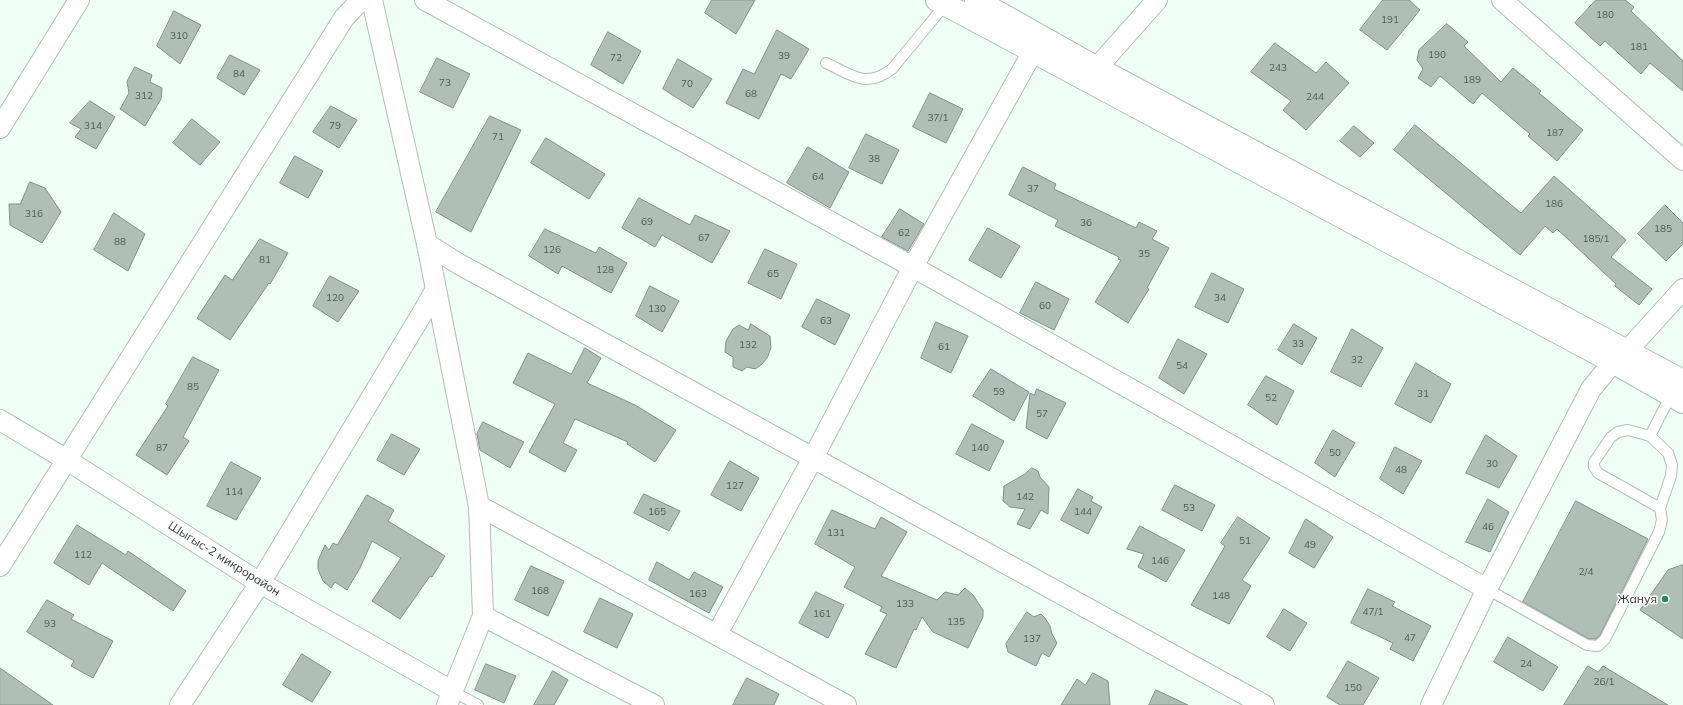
<!DOCTYPE html>
<meta charset="utf-8">
<style>
body{margin:0}
canvas{display:block;background:#effff7}
</style>
<canvas width="1683" height="705"></canvas>
<script>
const g = document.querySelector('canvas').getContext('2d');
g.lineJoin = 'round';
function fillPath(path, color) { g.fillStyle = color; g.fill(path, 'evenodd'); }
function trace(path, color, width, dash) { g.strokeStyle = color; g.lineWidth = width; g.lineCap = dash ? 'butt' : 'round'; g.setLineDash(dash || []); g.stroke(path); }
function write(font, color, halo, rows, align = 'center') {
  g.font = font + ' Mulish,sans-serif'; g.lineWidth = 3; g.setLineDash([]); g.textBaseline = 'middle'; g.strokeStyle = halo; g.fillStyle = color; for (const [text, x, y, turn = 0] of rows) {
    g.save(); g.translate(x, y); g.rotate((+turn || 0) * Math.PI / 180); g.textAlign = isNaN(turn) ? turn : align; if (halo) g.strokeText(text, 0, 0); g.fillText(text, 0, 0); g.restore();
  }
}
const building = new Path2D(`
 M712 0H755L736 34 705 13Z
 M1383 0H1409L1420 10 1387 50 1360 30Z
 M1596 0H1625L1634 7 1631 11 1683 61V91L1650 63 1641 74 1605 41 1600 46 1575 23Z
 M174 11 201 25 180 64 157 46Z
 M1447 24 1468 42 1464 46 1501 82 1513 68 1541 91 1539 93 1583 130 1557 161 1528 136 1530 134 1482 93 1473 104 1440 76 1431 87 1418 78 1423 69 1417 60 1419 50Z
 M777 30 809 49 791 79 781 74 759 119 726 103 743 69 754 74Z
 M608 32 641 51 623 84 591 65Z
 M1275 43 1316 73 1326 62 1349 83 1306 130 1283 110 1291 101 1251 72Z
 M230 55 260 70 244 95 217 78Z
 M437 58 470 74 453 108 420 92Z
 M678 59 712 79 693 108 663 89Z
 M135 67 152 75 150 82 162 88 161 99 145 126 120 109 129 93 127 82Z
 M930 93 963 109 946 143 913 127Z
 M90 101 115 117 96 149 75 137 81 129 70 123Z
 M331 106 357 120 339 148 313 132Z
 M490 116 521 130 471 232 436 212Z
 M192 119 220 142 200 165 173 143Z
 M1415 125 1521 213 1554 176 1626 240 1611 257 1652 289 1639 305 1615 286 1616 284 1557 229 1553 233 1545 226 1520 255 1394 150Z
 M1354 126 1374 143 1360 157 1340 141Z
 M866 134 899 150 882 184 849 168Z
 M546 138 605 174 589 199 531 163Z
 M808 147 849 172 830 208 787 183Z
 M295 156 323 171 308 198 280 183Z
 M1023 167 1056 184 1054 189 1136 228 1139 222 1157 231 1152 239 1169 248 1147 288 1149 289 1128 323 1095 302 1121 260 1118 259 1119 257 1055 226 1058 220 1009 195Z
 M30 182 45 188 61 212 42 243 10 225 9 204H20Z
 M639 198 690 225 695 215 730 231 712 263 662 235 655 247 622 228Z
 M1665 205 1683 223V244L1666 261 1638 234Z
 M900 209 924 224 908 251 882 237Z
 M114 213 145 234 128 271 94 250Z
 M988 228 1020 246 1001 278 969 260Z
 M545 229 596 253 599 247 627 263 611 293 562 266 558 274 529 256Z
 M260 239 288 253 270 284 269 283 230 340 197 318 225 275 232 280Z
 M765 249 797 264 781 299 748 283Z
 M1212 273 1244 289 1228 323 1195 307Z
 M330 276 359 291 338 322 313 306Z
 M1036 282 1069 299 1054 330 1020 313Z
 M650 286 679 301 662 332 636 316Z
 M817 299 850 315 835 345 802 327Z
 M936 322 968 336 951 373 921 358Z
 M751 324 770 336 771 348 767 358 761 365 755 369 747 367 742 371 733 367V357L725 352 726 341 733 329 739 325 748 330Z
 M1294 324 1317 338 1302 365 1278 350Z
 M1352 329 1383 348 1361 387 1331 372Z
 M1178 339 1207 354 1184 394 1159 378Z
 M585 348 601 358 587 383 635 405 676 430 655 462 627 444 628 442 575 419 563 443 577 450 565 472 529 452 555 404 513 383 528 353 571 374Z
 M193 357 219 370 183 437 189 441 167 475 136 455 168 406 166 404Z
 M1416 363 1451 384 1431 423 1395 404Z
 M991 369 1029 392 1014 421 973 396Z
 M1266 376 1294 391 1277 425 1248 405Z
 M1037 389 1066 403 1047 439 1026 428 1030 393 1034 395Z
 M483 422 524 442 510 468 480 450 477 434Z
 M972 424 1004 441 989 471 956 454Z
 M1333 430 1355 443 1335 477 1315 463Z
 M392 434 420 449 404 475 377 460Z
 M1486 435 1517 456 1499 488 1466 473Z
 M1395 447 1422 461 1403 494 1380 479Z
 M730 461 759 478 741 511 711 495Z
 M231 462 261 478 236 520 207 506Z
 M1032 468 1038 471 1040 477 1049 487 1048 514 1041 510 1030 529 1017 524 1025 509 1010 507 1003 501 1004 486 1025 474Z
 M1175 485 1215 505 1202 531 1162 510Z
 M1078 489 1093 497 1091 501 1102 507 1088 534 1061 520Z
 M644 494 680 511 669 531 634 513Z
 M367 495 394 510 388 521 445 556 432 577 430 576 400 619 372 601 401 558 372 541 360 568 347 590 335 582 331 588 323 581 318 569V561L325 545 329 550 333 543 337 545Z
 M1488 499 1509 512 1490 552 1466 542Z
 M1576 501 1648 539 1600 635 1596 639H1589L1523 602Z
 M832 510 875 529 881 517 907 532 881 576 937 600 945 592 958 595 965 588 973 595 983 610V617L968 648 933 632 922 617 916 630 914 629 896 668 865 654 887 614 880 611 882 607 844 587 855 567 815 544Z
 M1238 517 1270 538 1242 580 1251 586 1229 624 1191 605 1225 546 1221 543Z
 M1306 519 1333 537 1314 568 1289 553Z
 M77 525 126 555 128 551 186 591 173 611 102 563 89 585 54 563Z
 M1140 526 1185 550 1166 582 1138 567 1144 554 1127 549Z
 M657 562 689 580 694 572 723 587 709 613 649 580Z
 M1683 565V639L1640 610 1668 570Z
 M531 566 564 581 548 616 515 600Z
 M1368 589 1395 602 1392 606 1431 626 1413 661 1390 649 1393 643 1351 623Z
 M816 592 844 605 828 638 799 623Z
 M600 598 633 614 617 648 584 632Z
 M47 600 74 615 71 619 113 641 93 678 71 666 74 661 27 632Z
 M1284 609 1307 623 1290 651 1267 637Z
 M1027 612 1034 617 1041 614 1045 618 1050 626 1052 634 1057 643 1049 657 1042 653 1036 666 1008 652 1006 644Z
 M1508 637 1558 667 1543 691 1494 662Z
 M302 654 331 672 312 702 283 685Z
 M1348 661 1379 678 1363 705H1340L1327 697Z
 M486 664 516 676 504 703 475 690Z
 M1588 666 1598 672 1603 666 1668 705H1564Z
 M0 668 53 705H0Z
 M553 671 568 680 554 705H534Z
 M1093 673 1108 681 1110 705H1061L1077 679 1085 685Z
 M747 678 779 694 774 705H733Z
 M1156 690 1188 705H1149Z`);
const service = new Path2D(`
 M826 63C852 75 866 89 892 69L945 5
 M1650 436 1628 430 1618 432 1611 437 1594 462V467L1598 473 1660 508
 M1487 589 1587 645 1598 646 1605 639 1659 532 1662 520 1660 508 1671 476 1672 465 1668 453 1650 436 1671 395
 M452 691 478 705`);
const minor = new Path2D(`
 M372 0 427 244 479 506 483 616 447 705
 M425 0 913 267 1487 589
 M1502 0 1683 160
 M1087 79 1157 0
 M0 128 79 0
 M427 244 459 264 1264 705
 M0 420 67 460 260 583 452 691
 M479 506 846 705
 M0 566 344 18 361 0
 M483 616 654 705
 M717 634 813 458 913 267 1041 37
 M180 705 260 583 423 312 436 289
 M1431 705 1487 589 1591 389 1613 362 1628 350 1683 289`);
const tertiary = new Path2D(`
 M937 0 1613 362 1683 402
 M976 0 1097 68 1683 381`);
const markers = [
 [1665,599,4,"#238964"]
];
const numberNames = [
 ["180",1605,15],
 ["191",1390,20],
 ["310",179,36],
 ["181",1639,47],
 ["190",1437,55],
 ["39",784,56],
 ["72",616,58],
 ["243",1278,68],
 ["84",239,74],
 ["189",1472,80],
 ["73",445,83],
 ["70",687,84],
 ["68",751,94],
 ["312",144,96],
 ["244",1315,97],
 ["37/1",938,118],
 ["314",93,126],
 ["79",335,126],
 ["187",1555,133],
 ["71",498,137],
 ["38",874,159],
 ["64",818,177],
 ["37",1033,189],
 ["186",1554,204],
 ["316",34,214],
 ["69",647,222],
 ["36",1086,223],
 ["185",1663,229],
 ["62",904,233],
 ["67",704,238],
 ["185/1",1596,239],
 ["88",120,242],
 ["126",552,250],
 ["35",1144,254],
 ["81",265,260],
 ["128",605,270],
 ["65",773,274],
 ["120",335,298],
 ["34",1220,298],
 ["60",1045,306],
 ["130",657,309],
 ["63",826,321],
 ["33",1298,344],
 ["132",748,345],
 ["61",944,347],
 ["32",1357,360],
 ["54",1182,366],
 ["85",193,387],
 ["59",999,392],
 ["31",1423,394],
 ["52",1271,398],
 ["57",1042,414],
 ["87",162,448],
 ["140",980,448],
 ["50",1335,453],
 ["30",1492,464],
 ["48",1401,470],
 ["127",735,486],
 ["114",234,492],
 ["142",1025,497],
 ["53",1189,508],
 ["165",657,512],
 ["144",1083,512],
 ["46",1488,527],
 ["131",836,533],
 ["51",1245,541],
 ["49",1310,545],
 ["112",83,555],
 ["146",1160,561],
 ["2/4",1586,572],
 ["168",540,591],
 ["163",698,594],
 ["148",1221,596],
 ["133",905,604],
 ["47/1",1373,612],
 ["161",822,614],
 ["135",956,622],
 ["93",50,624],
 ["47",1410,638],
 ["137",1032,639],
 ["24",1526,664],
 ["26/1",1604,682],
 ["150",1353,688]
];
const streetNames = [
 ["Шыгыс-2 микрорайон",224,559,32]
];
const poiNames = [
 ["Жануя",1657,599]
];
fillPath(building, '#afbfb7');
trace(building, '#819089', 1);
trace(service, '#b0c0b8', 12);
trace(minor, '#b0c0b8', 22);
trace(tertiary, '#b0c0b8', 24);
trace(service, '#fff', 10);
trace(minor, '#fff', 20);
trace(tertiary, '#fff', 22);
for (const [x, y, r, color] of markers) { const dot = new Path2D(); dot.arc(x, y, r, 0, 2 * Math.PI); g.fillStyle = color; g.fill(dot); trace(dot, '#fff', 1.5); }
write('10px', '#515a56', null, numberNames);
write('12px', '#323936', '#fff', streetNames);
write('12px', '#323936', '#fff', poiNames, 'right');
</script>
